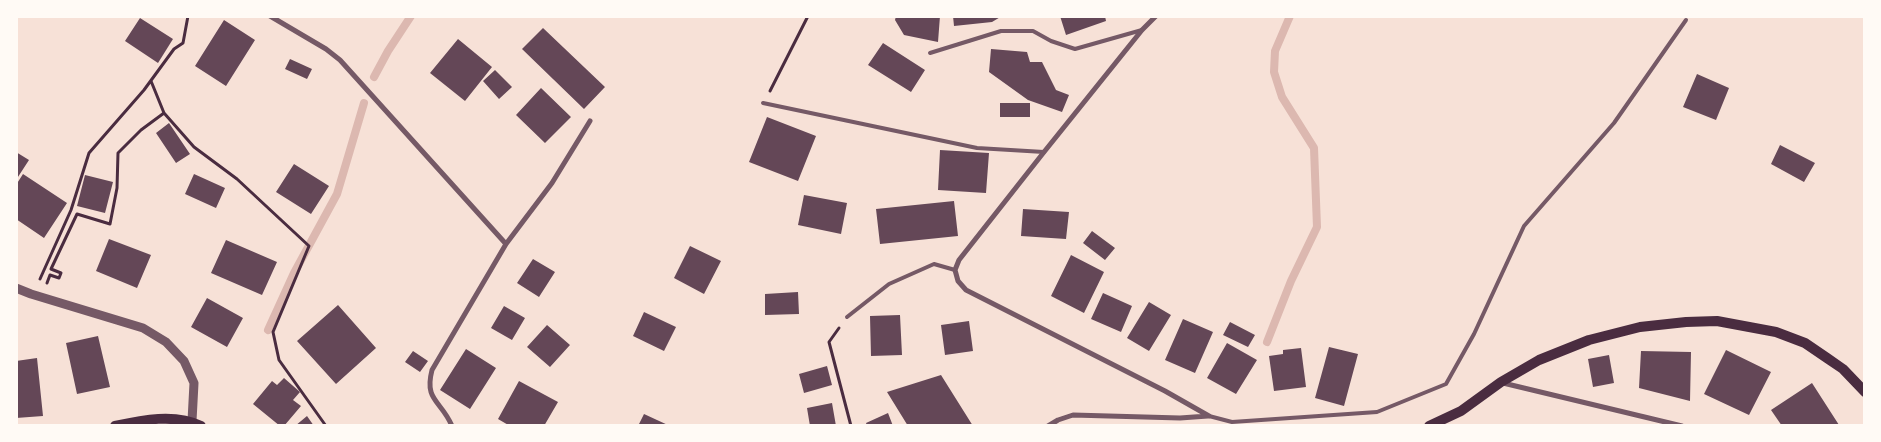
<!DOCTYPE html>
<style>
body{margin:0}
#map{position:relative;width:1881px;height:442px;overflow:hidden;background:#f7e1d7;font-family:"Fira Sans",sans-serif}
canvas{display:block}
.frame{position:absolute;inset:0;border:18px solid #fffaf5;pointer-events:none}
</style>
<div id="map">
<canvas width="1881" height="442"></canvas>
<div class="frame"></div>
</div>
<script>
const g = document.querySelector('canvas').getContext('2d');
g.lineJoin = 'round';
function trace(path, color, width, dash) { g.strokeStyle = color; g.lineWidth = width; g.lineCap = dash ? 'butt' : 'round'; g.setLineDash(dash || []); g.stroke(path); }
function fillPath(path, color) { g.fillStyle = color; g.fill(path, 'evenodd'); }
const stream = new Path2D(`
 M374 77 388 51 411 16
 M268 330 294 273 337 194 364 103
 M1267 342 1291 281 1317 227 1314 148 1282 97 1274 72 1275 51 1290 16`);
const building = new Path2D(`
 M896 16H940L938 42 904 35 895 20Z
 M953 16H1002L992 22 954 26Z
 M1060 16H1105L1106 21 1066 35Z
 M140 18 173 39 158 63 125 41Z
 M224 20 255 40 226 86 195 66Z
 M543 28 605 87 584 109 522 49Z
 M458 39 492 67 465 101 430 73Z
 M883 43 925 70 911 92 868 65Z
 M991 49 1027 52 1030 62H1042L1056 90 1069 95 1062 112 1028 100 989 72Z
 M290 59 312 69 307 79 285 69Z
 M495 70 512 87 499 99 483 81Z
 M1697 74 1729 88 1716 120 1683 107Z
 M541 88 571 117 545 143 516 115Z
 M1000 103H1030V117H1000Z
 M767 117 816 136 798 181 749 162Z
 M169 123 190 154 176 163 156 133Z
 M1780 145 1815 163 1804 182 1771 164Z
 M940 150 989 153 986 193 938 190Z
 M16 152 29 160 16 180Z
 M294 164 329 186 311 214 276 192Z
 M23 174 67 203 44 238 16 219V185Z
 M194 174 225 188 216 208 185 194Z
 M85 175 113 182 105 213 77 206Z
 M804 195 847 203 841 234 798 225Z
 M954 201 958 236 880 244 876 209Z
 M1023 209 1069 212 1066 239 1021 236Z
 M1092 231 1115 248 1105 260 1083 243Z
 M109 239 151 255 137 288 96 271Z
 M226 240 277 262 262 295 211 273Z
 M690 246 721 261 704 294 674 278Z
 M1071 255 1104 272 1084 313 1051 296Z
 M533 259 555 272 539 297 517 283Z
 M798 292 799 314 765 315V294Z
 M1103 293 1132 306 1121 332 1091 319Z
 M207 298 243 318 227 347 191 327Z
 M1149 302 1171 315 1149 351 1127 338Z
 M338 305 376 348 336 384 297 341Z
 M504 306 525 318 512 340 491 328Z
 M644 312 676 327 664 351 633 336Z
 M900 315 902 355 871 356 870 316Z
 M1183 319 1213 332 1195 373 1165 360Z
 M969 321 973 351 945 355 941 325Z
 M1230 322 1255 335 1248 347 1223 335Z
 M547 325 570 345 550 367 527 347Z
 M98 336 110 387 77 394 66 343Z
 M1227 343 1257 360 1236 394 1207 378Z
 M1329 347 1358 354 1344 406 1315 398Z
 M1301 348 1306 387 1274 391 1269 356 1283 354V350Z
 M466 349 496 368 470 409 440 390Z
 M1726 350 1771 372 1749 415 1704 394Z
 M413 351 428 361 420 372 405 362Z
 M1641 351 1691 352 1690 401 1639 388Z
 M1609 355 1614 383 1593 387 1588 359Z
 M37 358 43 416 16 418V361Z
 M827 366 832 385 804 393 799 374Z
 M941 375 973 426H908L887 392Z
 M284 378 300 392 293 400 301 406 284 426H280L253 404 272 381 277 385Z
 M519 381 558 402 544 426H510L498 419Z
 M1812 383 1839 425 1782 426 1771 410Z
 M832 403 836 426H810L807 408Z
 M888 413 893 426H867L866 423Z
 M644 414 670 426H638Z
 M307 416 314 426H295Z`);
const path = new Path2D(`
 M151 81 164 113
 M770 91 808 16
 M40 279 71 210 89 153 144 90 174 49 183 43 188 16
 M47 283 50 275 59 278 61 273 51 269 77 214 110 224 117 188 118 153 141 130 164 113 194 147 237 179 309 246 273 332 279 360 326 426
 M839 328 829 342 851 426`);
const service = new Path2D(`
 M930 53 1001 31H1033L1051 41 1075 49 1142 30
 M763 103 977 148 1044 152
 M847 317 889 284 934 264 955 270
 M1209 416 1232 422 1377 412 1446 384 1474 334 1524 226 1614 123 1686 20`);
const minor = new Path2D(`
 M270 16 326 49 340 60 506 244
 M1156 16 1142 30 1044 152 959 260 955 270 958 281 966 290 1165 391 1209 416
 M1503 383 1682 426
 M452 426C441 400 424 401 432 370L506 244 552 183 590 121
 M1048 426 1058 420 1073 415 1180 418 1208 416`);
const tertiary = new Path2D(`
 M16 288 31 294 143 328 166 342 184 361 194 383 192 421`);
const secondary = new Path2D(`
 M115 426C142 420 175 413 201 426
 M1429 426 1461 411 1501 382 1539 360 1589 340 1640 327 1686 322 1717 321 1776 332 1805 343 1827 358 1843 369 1865 392`);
trace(stream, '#dcb8b0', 8);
fillPath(building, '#644757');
trace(path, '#4a2c40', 3);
trace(service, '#755966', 4);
trace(minor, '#755966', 5);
trace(tertiary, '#755966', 9);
trace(secondary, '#4a2c40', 10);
</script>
